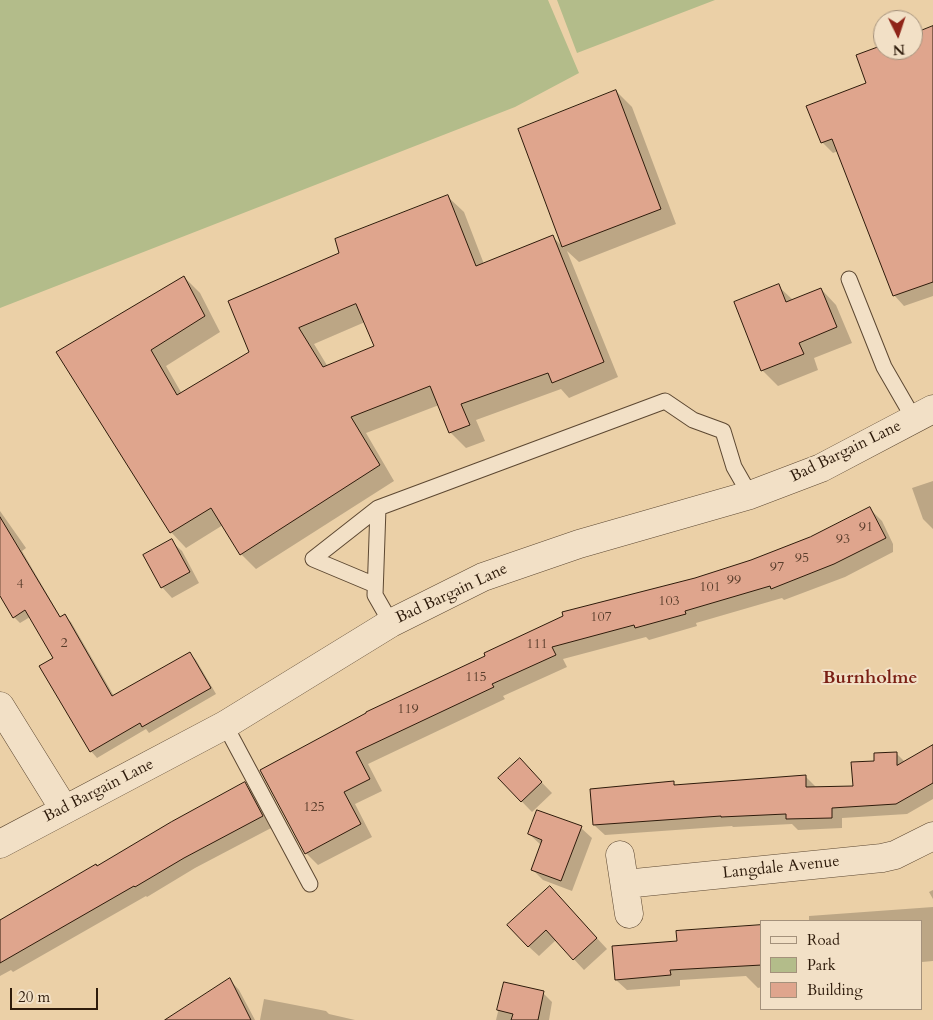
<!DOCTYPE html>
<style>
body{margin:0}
#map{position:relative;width:933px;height:1020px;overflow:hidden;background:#ebd0a7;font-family:Cardo,serif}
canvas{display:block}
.legend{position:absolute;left:760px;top:920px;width:162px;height:90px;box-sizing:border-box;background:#f2e0c6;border:1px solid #a4917b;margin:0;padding:6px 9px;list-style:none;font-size:15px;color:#2e1b0b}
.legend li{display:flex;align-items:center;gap:10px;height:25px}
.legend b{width:25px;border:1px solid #a4917b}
.north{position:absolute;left:873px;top:10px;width:50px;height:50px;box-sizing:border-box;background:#f2e0c6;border:1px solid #a4917b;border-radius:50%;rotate:176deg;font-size:14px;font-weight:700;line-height:20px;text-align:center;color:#2e1b0b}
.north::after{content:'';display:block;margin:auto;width:18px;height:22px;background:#8f2418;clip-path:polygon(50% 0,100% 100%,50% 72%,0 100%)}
.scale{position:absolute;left:10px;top:988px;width:88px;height:22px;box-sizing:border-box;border:2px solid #2e1b0b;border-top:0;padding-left:6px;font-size:15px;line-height:18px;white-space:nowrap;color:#2e1b0b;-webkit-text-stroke:4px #f2e0c6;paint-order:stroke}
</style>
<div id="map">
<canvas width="933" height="1020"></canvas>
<ul class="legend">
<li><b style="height:6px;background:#f2e0c6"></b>Road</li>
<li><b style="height:14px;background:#b3bc8a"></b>Park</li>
<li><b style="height:14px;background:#dfa58d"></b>Building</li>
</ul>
<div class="north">N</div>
<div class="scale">20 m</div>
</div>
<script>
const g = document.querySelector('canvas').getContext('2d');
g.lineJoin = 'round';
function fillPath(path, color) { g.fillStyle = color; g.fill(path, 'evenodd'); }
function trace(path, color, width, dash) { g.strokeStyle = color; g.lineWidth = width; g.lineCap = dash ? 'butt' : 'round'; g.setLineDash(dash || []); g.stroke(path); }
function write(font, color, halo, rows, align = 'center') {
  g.font = font + ' Cardo,serif'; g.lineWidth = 4; g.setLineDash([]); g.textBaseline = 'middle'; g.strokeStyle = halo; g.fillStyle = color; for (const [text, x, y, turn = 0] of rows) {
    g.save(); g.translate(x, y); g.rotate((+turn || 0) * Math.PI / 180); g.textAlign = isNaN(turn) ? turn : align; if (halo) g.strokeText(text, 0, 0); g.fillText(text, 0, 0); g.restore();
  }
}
const green = new Path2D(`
 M0 0H548L579 73 515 107 0 308Z
 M557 0H715L577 53Z`);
const shadow = new Path2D(`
 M933 29V296L904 306 894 295 838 151 833 153 822 142 867 84 883 46V50H913V35Z
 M616 91 632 107 676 224 579 262 567 251 618 377 569 398 561 389 476 420 485 441 466 448 450 432 439 405 366 433 394 481 256 569 241 554 223 525 186 548 171 532 58 352 184 277 200 293 220 332 166 366 182 394 251 352 341 254 448 197 464 212 484 264 552 236 564 248 519 130ZM365 322 375 346 328 367 314 344Z
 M778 286 793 300 821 289 836 305 852 343 814 358 818 370 778 386 762 370Z
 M933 481V529L923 519 912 488Z
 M870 509 882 521 893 544V552L845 577 784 600 782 598 696 623 697 626 649 640 646 637 563 659 567 667 503 696 505 699 368 764 382 791 355 804 372 837 318 865 306 853 261 770 695 579 751 561 810 538Z
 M0 511 26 548 22 551 61 618 64 616 71 622 114 696 190 654 196 660 216 694 149 733 146 729 97 758 91 751 55 658 30 617 20 623 14 617 0 594Z
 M171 541 182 551 199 583 172 598 162 587Z
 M933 747V799L907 814 842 818V828L798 830 792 824 733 827 732 826 605 835 594 825 673 783 677 786 805 776 816 787H854L875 762 896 753 905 762Z
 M520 760 552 793 532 812 500 779Z
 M245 784 255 794 273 827 195 868 147 897 146 896 13 972 11 970 0 976V921Z
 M581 828 592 838 572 891 543 880 532 869 541 845 529 834Z
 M933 890V899L929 892Z
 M561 899 607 949 584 970 556 940 539 956 528 946Z
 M933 907V961L922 962V921H809V916Z
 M762 926V987L758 988 746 976 680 980V986L627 990 616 980 678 942Z
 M230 980 239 990 255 1020H167Z
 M505 983 542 992 552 1002 549 1020H496Z
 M264 999 326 1011 329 1014 355 1020H260Z`);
const building = new Path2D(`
 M933 26V282L893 296 832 139 821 143 806 106 866 83 856 55 883 45V50H913V34Z
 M616 90 661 209 562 247 518 129Z
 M448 195 476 266 553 235 604 362 552 383 548 373 461 404 470 425 449 433 430 386 351 417 380 465 240 555 211 508 170 533 56 352 184 276 205 316 151 350 177 395 249 352 228 301 339 253 335 239ZM356 304 374 346 323 367 299 328Z
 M779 284 786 302 821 288 837 327 799 343 804 354 761 371 734 302Z
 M870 507 886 538 834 564 771 589 770 586 685 611 686 614 635 628 634 625 552 647 556 655 492 684 494 687 356 752 370 779 344 792 361 824 305 854 260 770 366 713V712L485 656 484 653 563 616 562 612 695 578 751 560 810 537Z
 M0 517 60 617 65 614 112 696 190 652 211 688 142 727 140 723 90 752 39 666 53 658 25 610 13 618 0 596Z
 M172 539 190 572 161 588 143 555Z
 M933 745V783L896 804 832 808V818L786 819V814L721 817V816L593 825 590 789 674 781V785L806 775V787L853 786 851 762 874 761V753L897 752V765Z
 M520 758 542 782 521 802 498 778Z
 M245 782 263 816 184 858 135 887 134 886 0 963V920L96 864 97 866 171 822Z
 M537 810 582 826 561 881 531 870 542 840 528 834Z
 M550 886 597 938 573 960 546 930 528 947 507 925Z
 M762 925V965L670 970 671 975 615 980 612 946 677 941 676 931Z
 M230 978 251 1020H165Z
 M504 982 544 991 538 1020H511L513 1014 497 1010Z`);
const service = new Path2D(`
 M849 279 884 367 914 419
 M375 585 313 559 378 508
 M391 623 375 595 378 508 665 401 693 420 723 431 734 467 750 495
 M225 725 310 884`);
const minor = new Path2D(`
 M0 706 64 809
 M0 844 225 725 391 623 483 577 579 544 750 495 821 468 933 409
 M620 855 629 914
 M625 884 882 858 895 855 933 836`);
const numberNames = [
 ["91",866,528],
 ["93",843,540],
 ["95",802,559],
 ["97",777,568],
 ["99",734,581],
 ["4",20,585],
 ["101",710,588],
 ["103",669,602],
 ["107",601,618],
 ["2",64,644],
 ["111",537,645],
 ["115",476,678],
 ["119",408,710],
 ["125",314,808]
];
const streetNames = [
 ["Bad Bargain Lane",846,452,-26],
 ["Bad Bargain Lane",452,594,-25],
 ["Bad Bargain Lane",99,791,-27],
 ["Langdale Avenue",781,868,-6]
];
const neighbourhoodNames = [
 ["Burnholme",870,679]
];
fillPath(green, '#b3bc8a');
fillPath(shadow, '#0003');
fillPath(building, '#dfa58d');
trace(building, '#2e1b0b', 1);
trace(service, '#5d4832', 17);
trace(minor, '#5d4832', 29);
trace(service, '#f2e0c6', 15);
trace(minor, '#f2e0c6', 28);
write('14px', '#5a3e2c', null, numberNames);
write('16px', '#2e1b0b', '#f2e0c6', streetNames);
write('bold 18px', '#7a1f14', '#f2e0c6', neighbourhoodNames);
</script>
